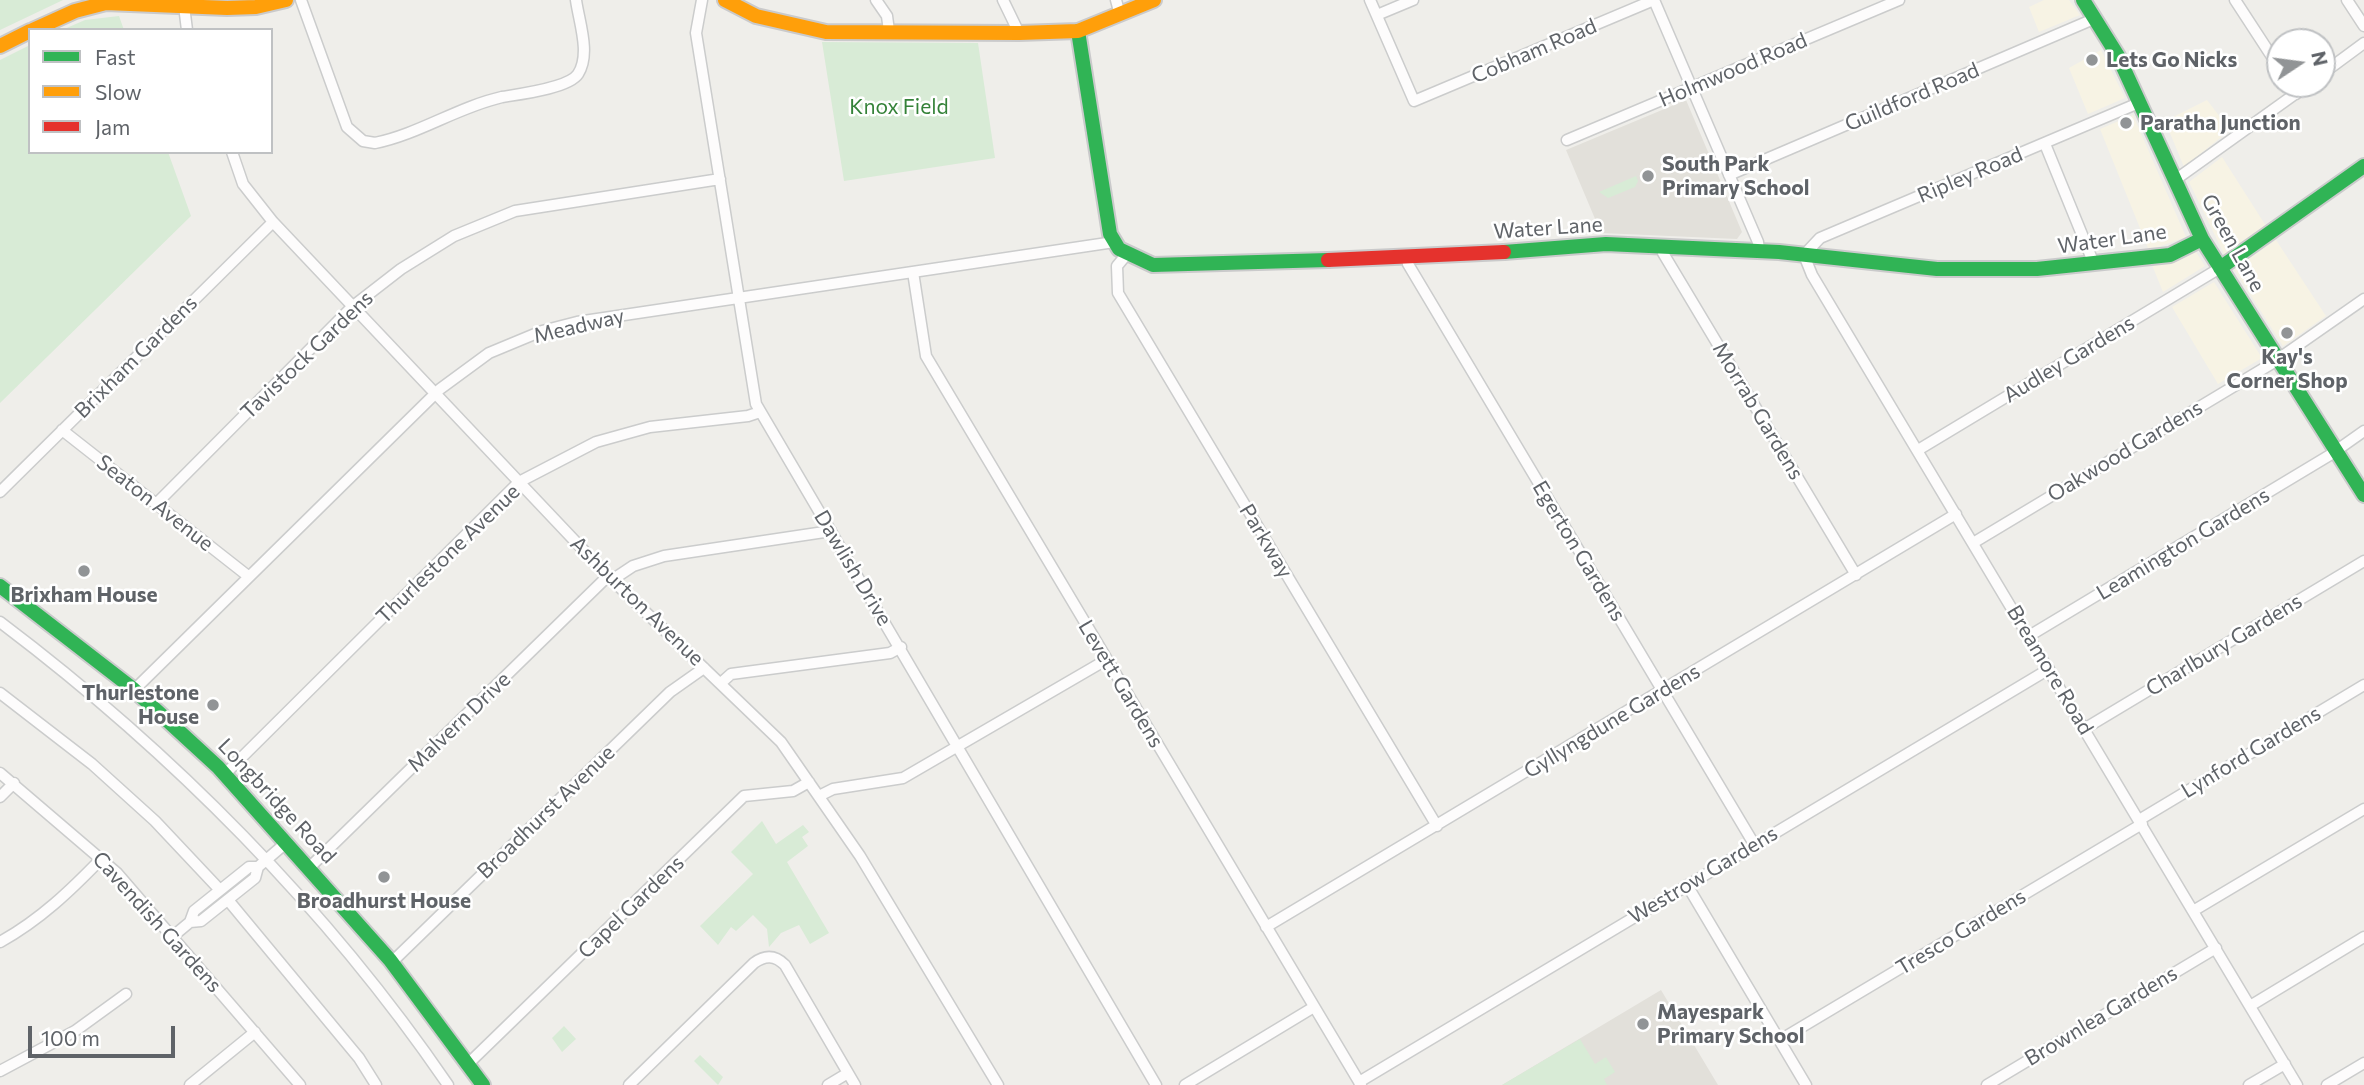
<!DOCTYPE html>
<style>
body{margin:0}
#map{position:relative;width:2364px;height:1085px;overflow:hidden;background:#efeeea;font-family:Commissioner,sans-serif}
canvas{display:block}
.legend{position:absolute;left:28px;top:28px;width:245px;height:126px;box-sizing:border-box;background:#fff;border:2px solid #bfc1c3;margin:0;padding:9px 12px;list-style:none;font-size:21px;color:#5f6368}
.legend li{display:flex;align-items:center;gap:14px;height:35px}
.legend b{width:35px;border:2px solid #bfc1c3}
.north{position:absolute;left:2266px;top:28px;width:70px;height:70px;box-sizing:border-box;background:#fff;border:2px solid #bfc1c3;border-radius:50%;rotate:77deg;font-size:19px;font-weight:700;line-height:28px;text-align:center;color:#5f6368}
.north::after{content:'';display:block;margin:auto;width:24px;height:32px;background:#919496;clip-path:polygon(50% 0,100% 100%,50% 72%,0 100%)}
.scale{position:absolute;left:28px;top:1026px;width:147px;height:32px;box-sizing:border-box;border:4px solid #5f6368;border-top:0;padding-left:9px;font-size:21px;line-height:24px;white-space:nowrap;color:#5f6368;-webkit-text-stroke:5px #fff;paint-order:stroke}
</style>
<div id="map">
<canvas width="2364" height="1085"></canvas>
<ul class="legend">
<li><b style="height:9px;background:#30b455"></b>Fast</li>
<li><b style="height:9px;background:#ff9f0a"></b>Slow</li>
<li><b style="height:9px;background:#e5322d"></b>Jam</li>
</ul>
<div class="north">N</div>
<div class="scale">100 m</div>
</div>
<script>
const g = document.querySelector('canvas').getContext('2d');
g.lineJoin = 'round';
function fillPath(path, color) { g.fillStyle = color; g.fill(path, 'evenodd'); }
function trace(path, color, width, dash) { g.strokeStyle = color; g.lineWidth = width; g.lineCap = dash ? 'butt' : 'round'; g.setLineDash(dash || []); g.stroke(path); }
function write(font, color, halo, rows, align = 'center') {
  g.font = font + ' Commissioner,sans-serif'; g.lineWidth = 5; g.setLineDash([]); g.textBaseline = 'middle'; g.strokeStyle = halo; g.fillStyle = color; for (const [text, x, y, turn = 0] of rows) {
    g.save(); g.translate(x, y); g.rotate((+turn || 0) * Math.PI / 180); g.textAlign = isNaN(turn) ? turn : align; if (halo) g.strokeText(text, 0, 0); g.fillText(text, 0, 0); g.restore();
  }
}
const commercial = new Path2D(`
 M2044 0H2069L2080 15 2039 32 2029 7Z
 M2101 50 2125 98 2088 114 2069 68Z
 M2207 100 2230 130 2184 167 2165 121Z
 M2133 115 2186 237 2158 247 2148 248 2100 129Z
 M2222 157 2266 226 2225 256 2189 182Z
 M2276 240 2326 316 2283 346 2234 269Z
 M2196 252 2205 266 2163 292 2152 265 2176 262Z
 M2214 282 2262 358 2218 384 2172 307Z`);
const education = new Path2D(`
 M1686 100 1742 232 1737 239 1601 233 1566 150Z
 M1661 990 1718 1085H1502Z`);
const green = new Path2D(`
 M0 0H63L0 30Z
 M119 16 124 30H62L85 20Z
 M822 42 978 43 995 158 844 181Z
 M30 45V152H168L191 216 0 403V60Z
 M1636 176 1638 181 1635 187 1608 198 1599 192Z
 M762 821 776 844 803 825 809 832 802 837 808 846 787 862 829 933 810 944 799 925 781 933 769 947 767 929 753 915 736 931 731 927 718 945 700 926 753 874 731 852Z
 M564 1026 576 1039 562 1052 552 1038Z
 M1580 1039 1595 1064 1606 1057 1615 1072 1604 1079 1607 1085H1502Z
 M700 1055 723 1077 718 1085 694 1061Z`);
const street = new Path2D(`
 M301 0 347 127 363 141 375 143C419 134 458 107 502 97 520 94 569 88 578 74 591 54 579 22 576 0
 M702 0 696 33 756 404 1156 1085
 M876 0 887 16 889 31
 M1003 0 1019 33
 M1116 0 1120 15
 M1370 0 1414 101 1654 0 1758 242 1759 250
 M2235 0 2280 69
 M2347 0 2364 26
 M184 6 187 30
 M1377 15 1413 0
 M2322 74 2364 43
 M2289 84 2296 94
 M2141 102 1820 238 1804 255 1812 275 2297 1085
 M1567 140 1899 0
 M2045 144 2094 264
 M232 152 243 184 273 222 608 576 781 742 860 856 998 1085
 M1729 175 2096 18
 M2175 180 2309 84
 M1663 246V253L1856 575
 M1127 254 1117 266 1118 293 1437 826
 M1407 257 1408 264 1754 844
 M913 272 926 356 1361 1085
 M62 430 248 576
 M1918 450 2220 268
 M0 492 273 222
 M156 504 352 307 401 269 454 236 515 211 720 179
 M1973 543 2271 364 2364 299
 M612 580 633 566 664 556 831 531
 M0 622C171 751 327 908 448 1085
 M2029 636 2330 455 2364 431
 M721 683 731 674 890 653 901 647
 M134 690 440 389 489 353 542 331 577 322 1114 242
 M0 693 92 764 155 821 220 890
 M2084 729 2364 561
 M0 773 117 873 300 1085
 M225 774 519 482 596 442 650 427 748 416 760 412
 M819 796 833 789 903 778 1106 660
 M0 797 14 783
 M2139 820 2364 685
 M310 867 608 576
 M1687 885 1806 1085
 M228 900 359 1058 376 1085
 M2193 911 2364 809
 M190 922 201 921 255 878 258 867
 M1266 927 1956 514
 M172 937 190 922 194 911 249 867H258L287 842
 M0 942C40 920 71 890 102 858
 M392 962 670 692 704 668
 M2250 1006 2364 937
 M1780 1040 2142 824
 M469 1063 744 796 793 791 809 782
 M0 1071 75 1031 126 994
 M1359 1082 2049 669
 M190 1085 255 1032
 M629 1085 754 963C765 955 775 955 785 965L855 1085
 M828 1085 848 1073
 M1185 1085 1314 1007
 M1987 1085 2216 948
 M2249 1085 2285 1064
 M2327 1085 2364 1063`);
const fast = new Path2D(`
 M2083 0 2118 56 2202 239 2364 495
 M1078 31 1110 234 1119 249 1153 265 1328 260
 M1504 252 1606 244 1779 252 1937 269H2037L2170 255 2202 239
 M2220 268 2364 166
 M0 586 132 688 218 767 390 960 483 1085`);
const slow = new Path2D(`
 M725 0 756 16 826 32 1019 33 1078 31 1154 0
 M33 30 75 11 106 3 227 8 256 7 286 0
 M0 46 30 31`);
const jam = new Path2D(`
 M1328 260 1504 252`);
const markers = [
 [2092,60,7,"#919496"],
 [2126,123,7,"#919496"],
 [1648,176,7,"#919496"],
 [2287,333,7,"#919496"],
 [84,571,7,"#919496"],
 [213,705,7,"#919496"],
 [384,877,7,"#919496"],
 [1643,1024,7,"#919496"]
];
const streetNames = [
 ["Cobham Road",1534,51,-23],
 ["Holmwood Road",1733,70,-23],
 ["Guildford Road",1912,97,-23],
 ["Ripley Road",1970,175,-23],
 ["Water Lane",1548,228,-4],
 ["Water Lane",2112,239,-8],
 ["Green Lane",2233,243,61],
 ["Meadway",579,326,-13],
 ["Tavistock Gardens",307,355,-44],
 ["Brixham Gardens",136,357,-45],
 ["Audley Gardens",2069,359,-31],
 ["Morrab Gardens",1758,411,59],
 ["Oakwood Gardens",2125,451,-31],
 ["Seaton Avenue",155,503,38],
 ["Parkway",1266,541,59],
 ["Leamington Gardens",2183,544,-31],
 ["Egerton Gardens",1579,551,59],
 ["Thurlestone Avenue",448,554,-44],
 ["Dawlish Drive",853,568,59],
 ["Ashburton Avenue",637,601,44],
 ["Charlbury Gardens",2224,645,-31],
 ["Breamore Road",2050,670,59],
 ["Levett Gardens",1121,684,59],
 ["Gyllyngdune Gardens",1612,721,-31],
 ["Malvern Drive",459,722,-44],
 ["Lynford Gardens",2251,752,-31],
 ["Longbridge Road",277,801,47],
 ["Broadhurst Avenue",546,812,-44],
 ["Westrow Gardens",1703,875,-31],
 ["Capel Gardens",631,907,-44],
 ["Cavendish Gardens",157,922,48],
 ["Tresco Gardens",1961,932,-31],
 ["Brownlea Gardens",2101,1016,-31]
];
const poiNames = [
 ["Lets Go Nicks",2106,60],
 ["Paratha Junction",2140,123],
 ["South Park",1662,164],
 ["Primary School",1662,188],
 ["Kay's",2287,357,"center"],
 ["Corner Shop",2287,381,"center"],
 ["Brixham House",84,595,"center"],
 ["Thurlestone",199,693,"right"],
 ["House",199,717,"right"],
 ["Broadhurst House",384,901,"center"],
 ["Mayespark",1657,1012],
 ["Primary School",1657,1036]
];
const parkNames = [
 ["Knox Field",899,107]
];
fillPath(commercial, '#f7f3e4');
fillPath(education, '#e2e0da');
fillPath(green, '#d8ebd6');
trace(street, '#cbcccc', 13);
trace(fast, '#cacacb', 18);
trace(slow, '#cacacb', 18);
trace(jam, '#cacacb', 18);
trace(street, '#fdfcfc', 10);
trace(fast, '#30b455', 14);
trace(slow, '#ff9f0a', 14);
trace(jam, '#e5322d', 14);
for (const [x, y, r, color] of markers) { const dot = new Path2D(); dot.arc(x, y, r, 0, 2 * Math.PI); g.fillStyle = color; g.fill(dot); trace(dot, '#fff', 2.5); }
write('21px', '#5f6368', '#fff', streetNames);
write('bold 21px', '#5f6368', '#fff', poiNames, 'left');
write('21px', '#348238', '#fff', parkNames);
</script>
